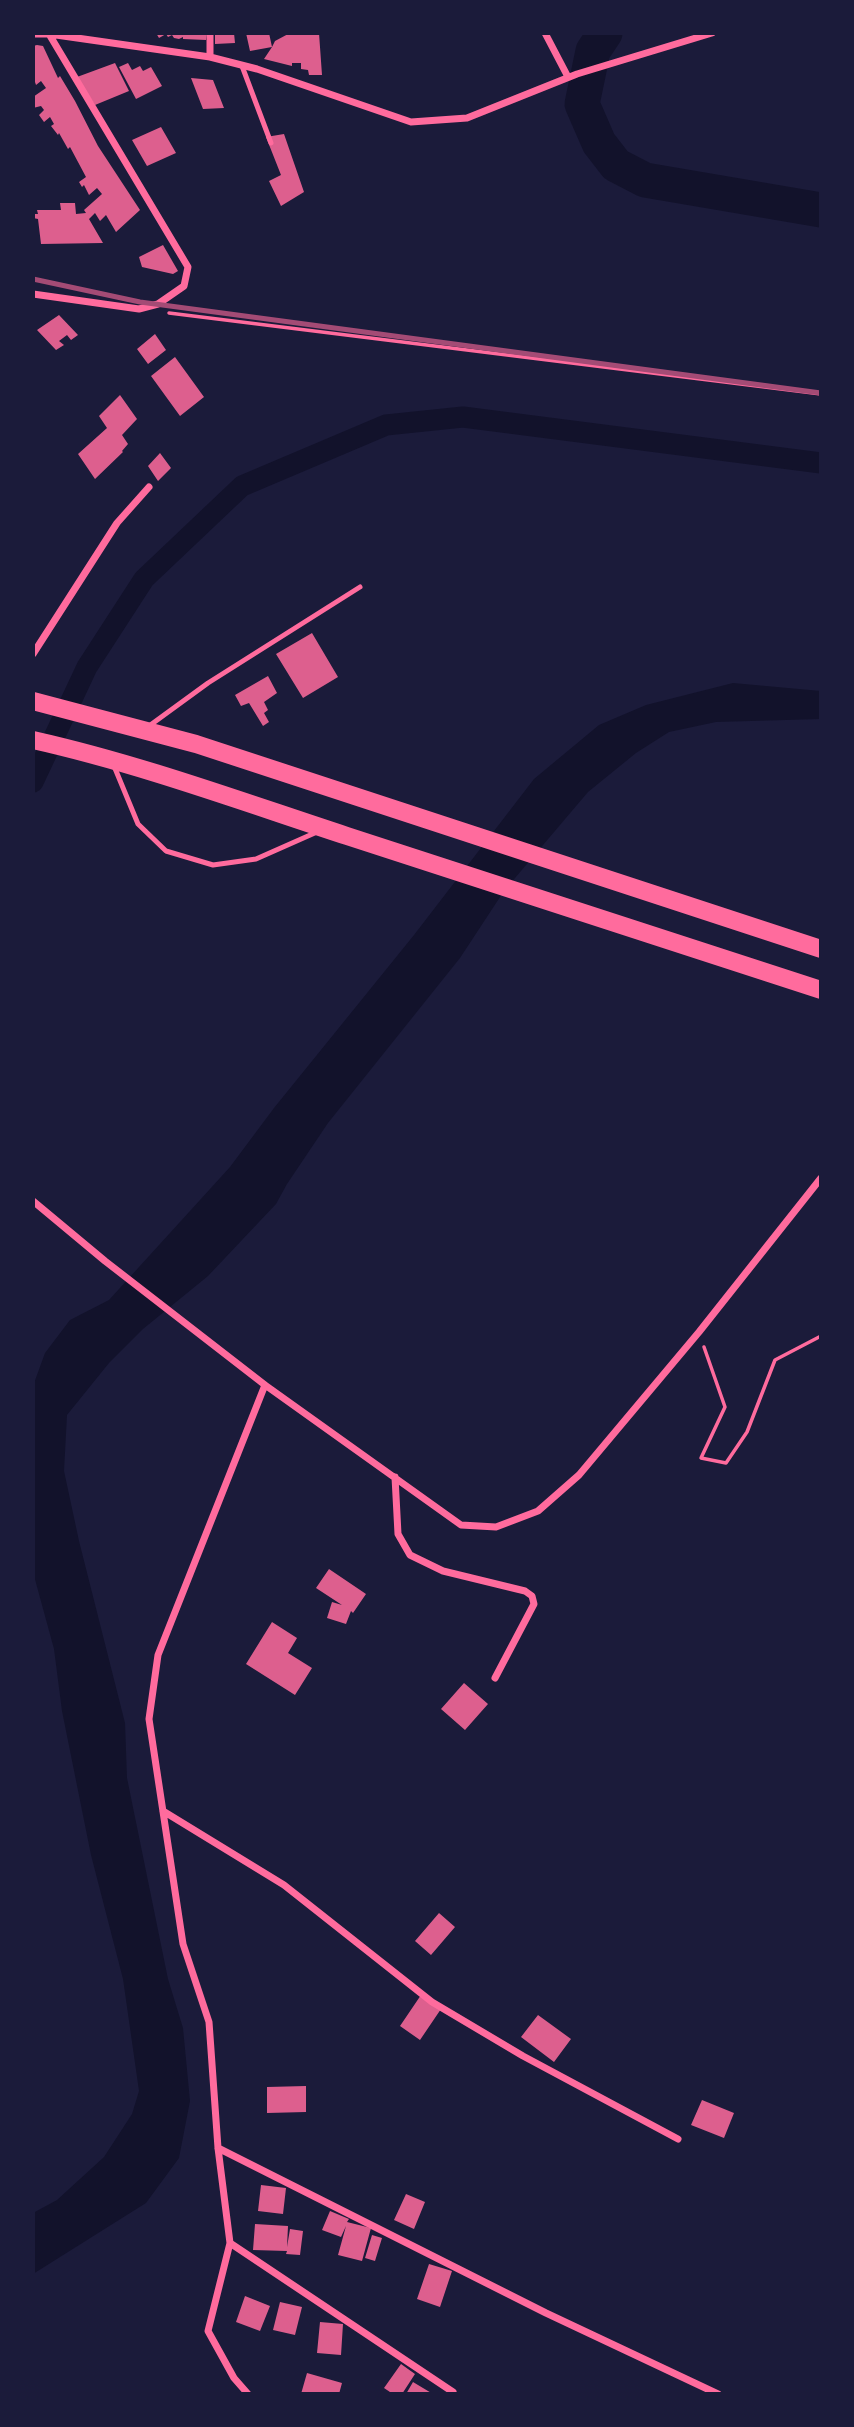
<!DOCTYPE html>
<style>
body{margin:0}
#map{position:relative;width:854px;height:2427px;overflow:hidden;background:#1b1b3a;font-family:Merriweather,serif}
canvas{display:block}
.frame{position:absolute;inset:0;border:35px solid #1b1b3a;pointer-events:none}
</style>
<div id="map">
<canvas width="854" height="2427"></canvas>
<div class="frame"></div>
</div>
<script>
const g = document.querySelector('canvas').getContext('2d');
g.lineJoin = 'round';
function fillPath(path, color) { g.fillStyle = color; g.fill(path, 'evenodd'); }
function trace(path, color, width, dash) { g.strokeStyle = color; g.lineWidth = width; g.lineCap = dash ? 'butt' : 'round'; g.setLineDash(dash || []); g.stroke(path); }
const water = new Path2D(`
 M733 683 821 691V719L716 722 669 732 636 753 588 792 504 891 460 958 328 1123 287 1184 276 1204 208 1276 143 1329 109 1363 67 1415 64 1471 79 1541 125 1723 127 1778 168 1979 183 2028 190 2101 179 2158 146 2203 33 2274V2213L57 2200 104 2157 132 2114 139 2091 123 1979 91 1855 62 1711 54 1649 33 1572V1386L45 1353 70 1320 109 1300 230 1167 274 1108 414 935 534 779 599 725 646 705Z`);
const canal = new Path2D(`
 M33 782 87 667 144 579 242 486 386 425 463 417 821 463`);
const river = new Path2D(`
 M605 33 593 51 582 104 599 143 616 165 645 180 821 210`);
const building = new Path2D(`
 M156 33H207L206 40 183 39V37L179 39 174 38 172 35 168 37 166 34 159 38Z
 M215 33H234L235 43 215 44Z
 M246 33H269L272 47 275 41 290 33H319L322 75H309L308 70 301 69V63H292V66L264 59 272 47 250 51Z
 M37 45 43 46 58 78 60 76 75 101 98 146 140 210 116 232 106 215 100 221 95 213 89 219 103 243 41 244 38 219 33 218V214H38L37 210H61L60 203H75L76 214 86 213 84 210 102 194 97 188 89 195 84 185 82 187 79 182 86 177 70 147 68 149 59 133 58 135 51 126 54 124 50 117 44 122 39 115 44 110 41 106 33 108V97L46 88 41 81 36 85 33 76V46Z
 M115 63 129 91 95 105 77 77Z
 M128 63 132 70 140 66 143 71 151 67 162 86 136 99 119 67Z
 M191 78 213 80 224 108 203 109Z
 M161 127 176 153 147 166 132 140Z
 M284 134 304 192 281 206 269 181 281 175 266 137Z
 M163 245 178 271 173 274 142 267 139 257Z
 M59 315 78 335 71 340 67 335 59 341 64 345 56 350 37 330Z
 M155 334 166 350 148 364 137 349Z
 M175 357 204 397 180 416 151 376Z
 M120 395 137 419 122 435 128 444 122 451 123 452 95 479 78 454 107 428 99 416Z
 M160 453 171 468 158 481 148 466Z
 M312 633 338 677 303 698 276 654Z
 M268 676 277 693 264 702 268 710 264 713 269 722 263 726 249 703 241 706 235 695Z
 M329 1569 366 1594 353 1613 351 1611 346 1624 327 1618 332 1602 342 1605 316 1588Z
 M272 1622 297 1638 288 1653 312 1668 295 1695 246 1664Z
 M464 1683 488 1704 465 1730 441 1709Z
 M439 1913 455 1927 431 1955 415 1941Z
 M421 1995 441 2009 420 2040 400 2026Z
 M538 2015 571 2039 554 2062 521 2037Z
 M306 2086V2112L267 2113V2087Z
 M702 2100 734 2113 724 2138 691 2125Z
 M261 2185 286 2188 283 2214 258 2211Z
 M406 2194 425 2202 414 2229 394 2220Z
 M330 2211 349 2219 347 2222 371 2228 362 2261 338 2255 346 2226 341 2237 322 2230Z
 M255 2224 288 2226 287 2247 290 2229 303 2231 300 2255 286 2254 287 2251 253 2250Z
 M372 2235 382 2238 375 2261 365 2258Z
 M429 2264 452 2271 440 2307 417 2299Z
 M245 2296 270 2306 260 2331 236 2322Z
 M280 2302 302 2307 295 2335 273 2330Z
 M320 2322 343 2324 341 2355 317 2353Z
 M401 2364 415 2374 402 2394H393L384 2388Z
 M307 2373 342 2383 339 2394H301Z
 M413 2382 433 2394H406Z`);
const path = new Path2D(`
 M169 313 821 394
 M704 1347 725 1407 701 1458 726 1463 747 1432 775 1360 821 1336`);
const service = new Path2D(`
 M242 66 271 143
 M149 726 208 683 360 587
 M114 766 138 824 166 851 213 865 256 859 317 832`);
const minor = new Path2D(`
 M545 33 568 77
 M33 34H49L210 57 257 69 411 122 467 118 577 74 712 33
 M210 57V33
 M33 294 139 309 158 304 184 286 188 267 49 34
 M33 654 117 523 149 487
 M33 1201 105 1261 265 1385 158 1655 149 1719 183 1944 209 2022 218 2148 230 2243 208 2331 234 2378 248 2394
 M265 1385 461 1525 496 1527 538 1511 579 1475 699 1332 821 1178
 M395 1477 398 1534 410 1555 443 1571 525 1591 532 1596 534 1604 495 1678
 M163 1811 284 1885 432 2002 523 2056 678 2139
 M218 2148 546 2313 718 2394
 M230 2243 453 2392`);
const trunk = new Path2D(`
 M33 701 196 744 821 949
 M33 740C140 764 243 802 347 836 505 887 663 938 821 990`);
const rail = new Path2D(`
 M33 279 140 302 821 393`);
fillPath(water, '#12122b');
trace(canal, '#12122b', 21);
trace(river, '#12122b', 35);
fillPath(building, '#dd5f8e');
trace(path, '#ff6b9d', 3.5);
trace(service, '#ff6b9d', 5);
trace(minor, '#ff6b9d', 7);
trace(trunk, '#ff6b9d', 18);
trace(rail, '#a44b75', 5);
</script>
